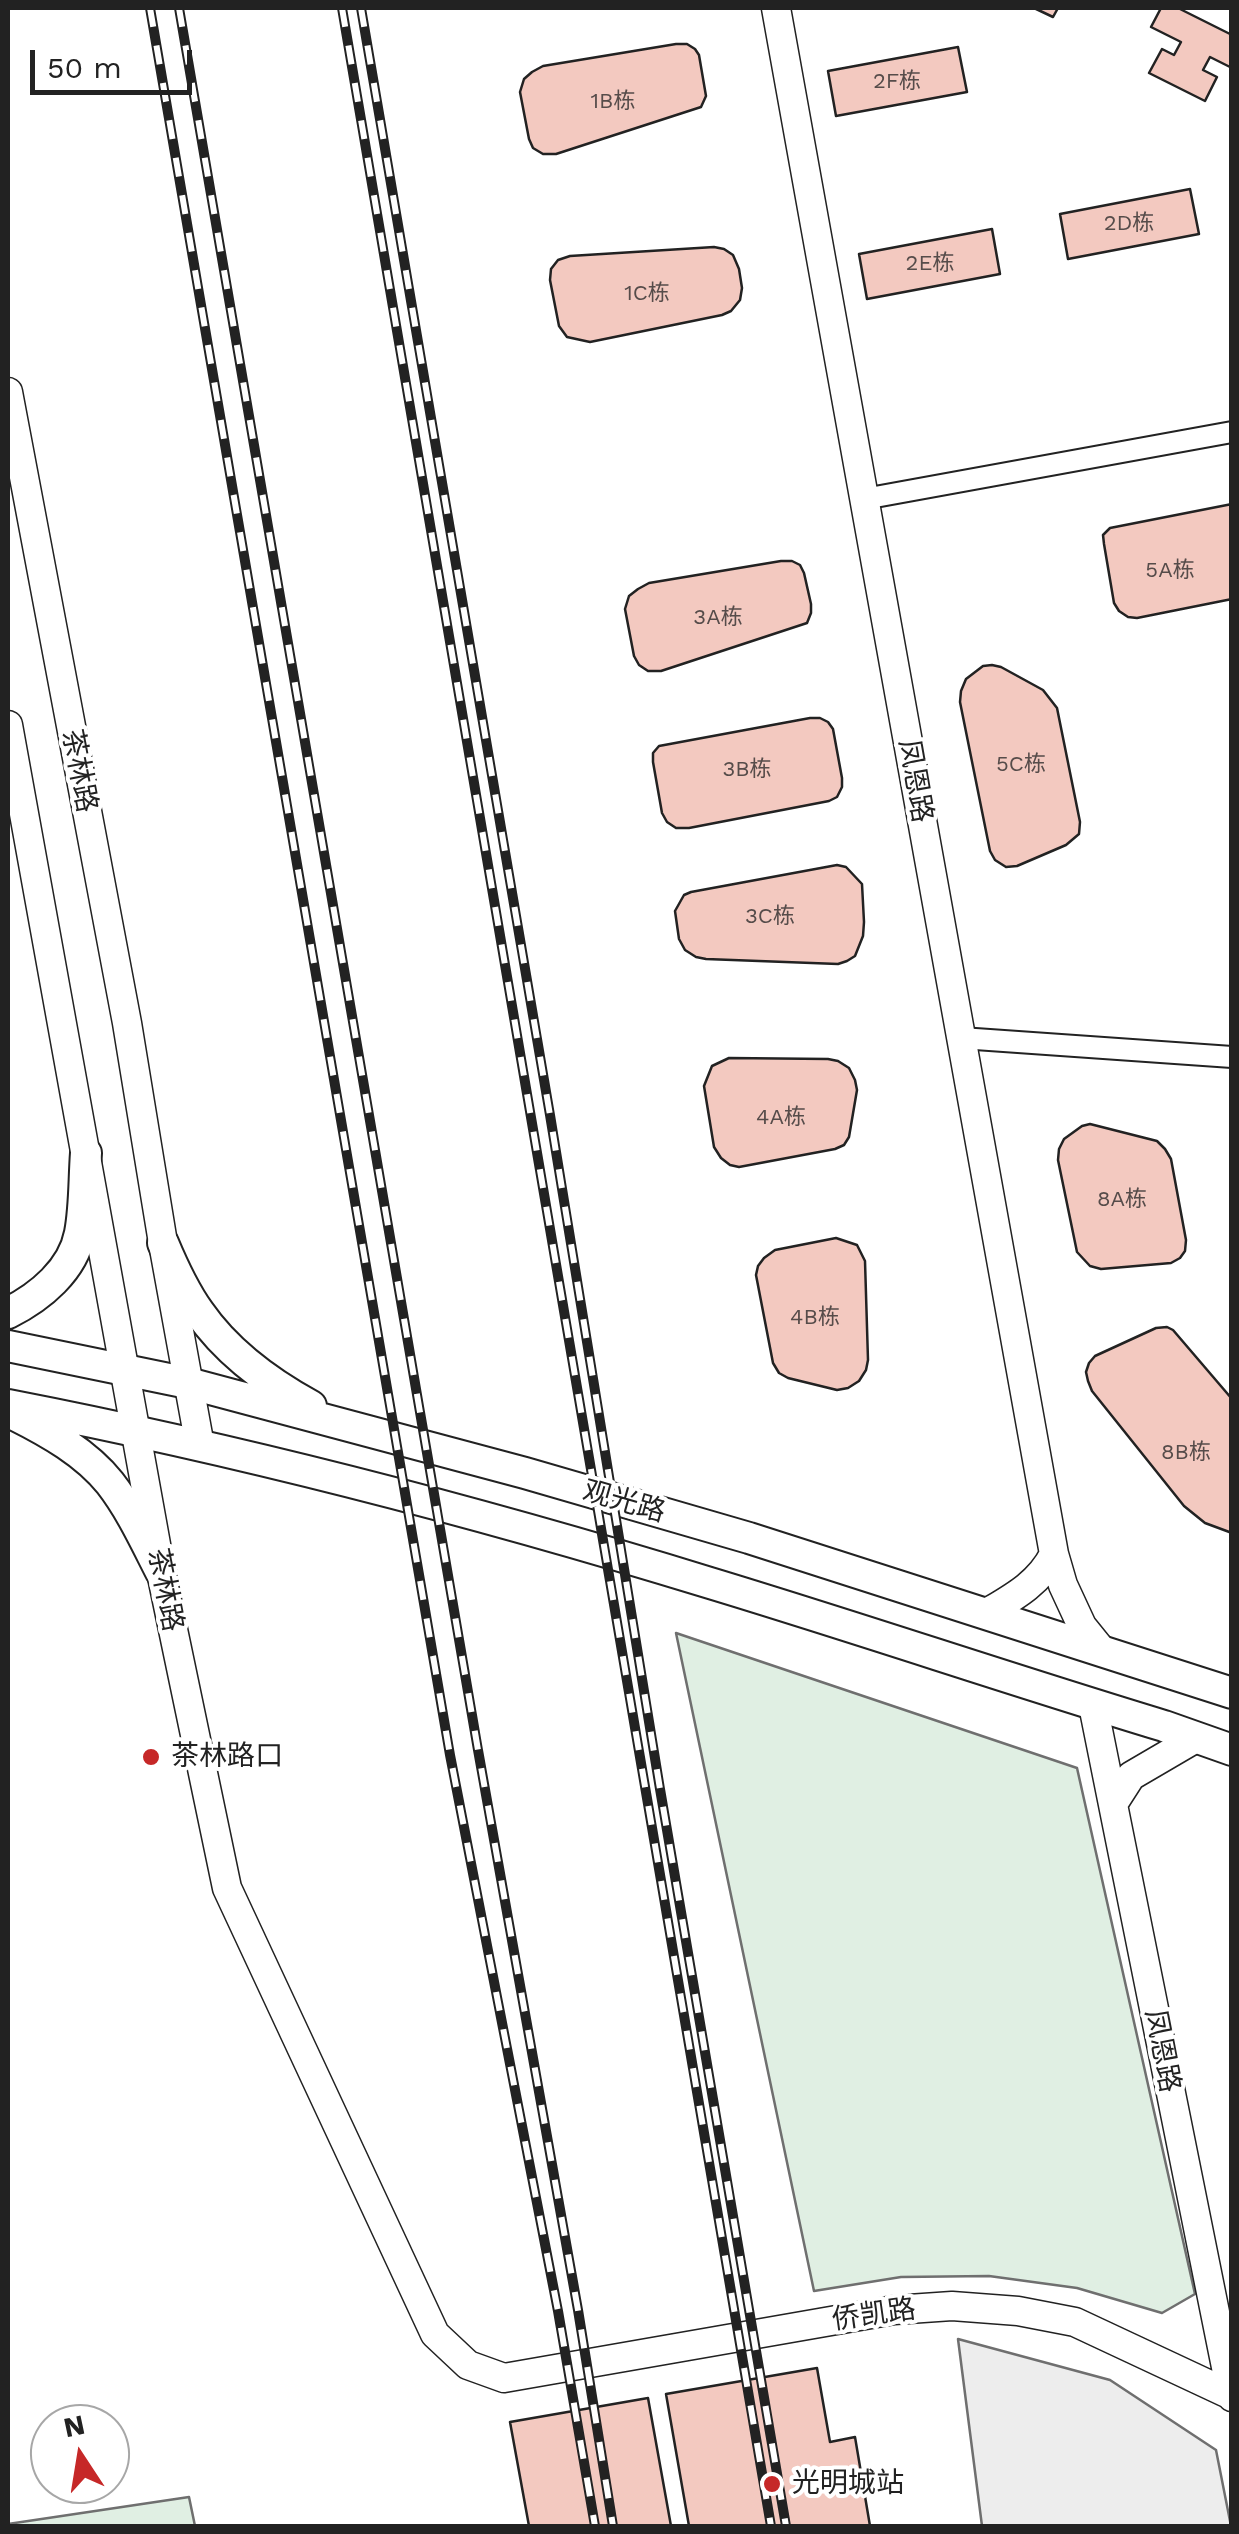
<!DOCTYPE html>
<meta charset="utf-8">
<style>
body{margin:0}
#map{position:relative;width:1239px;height:2534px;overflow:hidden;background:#fff;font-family:"Work Sans",sans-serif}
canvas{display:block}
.frame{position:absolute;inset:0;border:10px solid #222;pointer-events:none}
.north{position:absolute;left:30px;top:2404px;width:100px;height:100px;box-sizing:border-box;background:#fff;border:2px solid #a7a7a7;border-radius:50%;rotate:348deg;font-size:28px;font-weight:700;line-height:40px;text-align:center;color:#222}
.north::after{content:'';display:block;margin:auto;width:35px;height:45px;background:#c62828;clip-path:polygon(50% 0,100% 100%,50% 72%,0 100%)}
.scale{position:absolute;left:30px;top:50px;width:162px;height:45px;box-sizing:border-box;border:5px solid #222;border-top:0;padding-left:12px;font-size:30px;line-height:35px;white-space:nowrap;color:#222;-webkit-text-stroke:8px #fff;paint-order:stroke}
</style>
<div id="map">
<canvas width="1239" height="2534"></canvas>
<div class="frame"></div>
<div class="north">N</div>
<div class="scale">50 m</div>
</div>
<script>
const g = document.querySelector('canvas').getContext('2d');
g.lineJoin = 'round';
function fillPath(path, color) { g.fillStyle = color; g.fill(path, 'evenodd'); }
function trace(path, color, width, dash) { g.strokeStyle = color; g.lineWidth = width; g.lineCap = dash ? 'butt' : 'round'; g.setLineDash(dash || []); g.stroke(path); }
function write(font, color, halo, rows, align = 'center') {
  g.font = font + ' "Work Sans","Noto Sans SC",sans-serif'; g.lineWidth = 8; g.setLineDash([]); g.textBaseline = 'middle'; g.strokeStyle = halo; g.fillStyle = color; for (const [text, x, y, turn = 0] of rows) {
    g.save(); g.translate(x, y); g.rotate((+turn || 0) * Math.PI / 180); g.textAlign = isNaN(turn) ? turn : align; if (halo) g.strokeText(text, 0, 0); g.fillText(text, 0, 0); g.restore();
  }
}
const green = new Path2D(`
 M676 1633 1077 1768 1195 2294 1162 2313 1077 2288 989 2276 901 2277 814 2291Z
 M189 2497 195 2526H8V2524Z`);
const parking = new Path2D(`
 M958 2339 1110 2380 1216 2450 1231 2526H982Z`);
const building = new Path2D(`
 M1034 8H1058L1053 17Z
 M1161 8H1178L1232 35V68L1210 57 1203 70 1217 77 1205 101 1149 73 1162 49 1174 55 1181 42 1151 27Z
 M676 44H687L695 49 699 55 706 96 701 107 556 154H543L533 148 529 139 520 92 524 79 532 72 543 66Z
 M958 47 967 92 836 116 828 71Z
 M1190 189 1199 234 1068 259 1060 214Z
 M992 229 1000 274 867 299 859 254Z
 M714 247 724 249 733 255 739 269 742 288 740 300 731 311 722 315 590 342 567 337 559 326 550 280 551 269 558 260 570 256Z
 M1232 504V599L1137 618 1128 617 1119 611 1114 603 1104 544 1103 535 1110 528Z
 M781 561H792L800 565 804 573 811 604V613L807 623 661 671H648L639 665 634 656 625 609 629 596 638 589 649 583Z
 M992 665 1001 667 1043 690 1057 708 1080 822 1079 834 1066 845 1017 866 1006 867 995 860 990 851 960 702 961 691 966 679 983 666Z
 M810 718H820L828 722 833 729 842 778V787L837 797 829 801 689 828H676L667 822 662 813 653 762V753L659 746Z
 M837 865 846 867 862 884 864 922 863 936 855 956 847 961 838 964 706 959 696 957 685 950 679 939 675 911 684 895 691 892Z
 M729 1058 828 1059 838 1061 849 1068 855 1080 857 1090 849 1137 844 1145 835 1149 739 1167 730 1165 721 1158 714 1147 704 1086 712 1066Z
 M1090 1124 1157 1141 1165 1149 1171 1159 1186 1240 1185 1251 1180 1258 1171 1263 1101 1269 1090 1266 1077 1252 1058 1160 1059 1149 1064 1139 1082 1126Z
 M836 1238 857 1245 865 1261 868 1360 866 1370 859 1381 848 1388 837 1390 788 1378 779 1373 773 1363 756 1275 758 1266 764 1258 775 1250Z
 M1167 1327 1173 1330 1232 1399V1533L1205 1523 1184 1506 1092 1391 1088 1381 1086 1372 1089 1363 1095 1356 1156 1328Z
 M817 2368 830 2442 855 2437 870 2526H689L666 2394Z
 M648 2398 671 2526H529L510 2422Z`);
const street = new Path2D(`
 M864 499 1232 432
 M961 1038 1232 1057`);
const secondary = new Path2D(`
 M776 8 1054 1554
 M8 392 127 1023 163 1243 200 1446
 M8 725 161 1572 227 1888 435 2334 468 2365 504 2378 894 2310 952 2306 1018 2311 1075 2322 1231 2395
 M985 1614C1012 1598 1039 1584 1054 1554L1063 1585 1082 1626 1103 1652
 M1093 1705 1232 2397
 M1113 1804 1131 1776 1196 1738`);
const primary = new Path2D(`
 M163 1243C173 1267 184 1291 199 1312 226 1351 269 1383 311 1406
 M8 1313C40 1297 73 1270 80 1233 85 1207 84 1179 86 1153
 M8 1346 188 1383 525 1473 749 1538 1232 1693
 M8 1405C245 1451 479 1512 710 1583 862 1629 1012 1680 1164 1726L1232 1750
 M15 1415C49 1432 86 1453 110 1483 131 1510 145 1541 161 1572`);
const rail = new Path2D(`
 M150 8 450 1755 558 2311 595 2526
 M179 8 478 1750 578 2310 613 2526
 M342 8 771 2526
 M361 8 550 1115 660 1789 786 2526`);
const markers = [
 [151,1757,10,"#c62828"],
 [772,2484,10,"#c62828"]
];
const numberNames = [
 ["2F栋",897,82],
 ["1B栋",613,102],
 ["2D栋",1129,224],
 ["2E栋",930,264],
 ["1C栋",647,294],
 ["5A栋",1170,571],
 ["3A栋",718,618],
 ["5C栋",1021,765],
 ["3B栋",747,770],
 ["3C栋",770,917],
 ["4A栋",781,1118],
 ["8A栋",1122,1200],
 ["4B栋",815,1318],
 ["8B栋",1186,1453]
];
const streetNames = [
 ["茶林路",79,771,79],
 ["凤恩路",915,781,80],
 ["观光路",624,1502,16],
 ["茶林路",165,1590,79],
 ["凤恩路",1162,2051,79],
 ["侨凯路",874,2315,-8]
];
const poiNames = [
 ["茶林路口",171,1757],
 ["光明城站",792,2484]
];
fillPath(green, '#e0efe3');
trace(green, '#6f6f6f', 2.5);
fillPath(parking, '#ededed');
trace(parking, '#6f6f6f', 2.5);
fillPath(building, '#f3c9c0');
trace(building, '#222', 2.5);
trace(street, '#222', 24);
trace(secondary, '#222', 31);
trace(primary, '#222', 34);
trace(street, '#fff', 20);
trace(secondary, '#fff', 28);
trace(primary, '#fff', 30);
trace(rail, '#222', 10);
trace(rail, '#fff', 6, [19]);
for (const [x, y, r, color] of markers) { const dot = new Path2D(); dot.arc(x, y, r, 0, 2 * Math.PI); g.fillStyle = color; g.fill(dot); trace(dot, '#fff', 4); }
write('22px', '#564c4a', null, numberNames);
write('28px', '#222', '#fff', streetNames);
write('28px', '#222', '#fff', poiNames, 'left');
</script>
